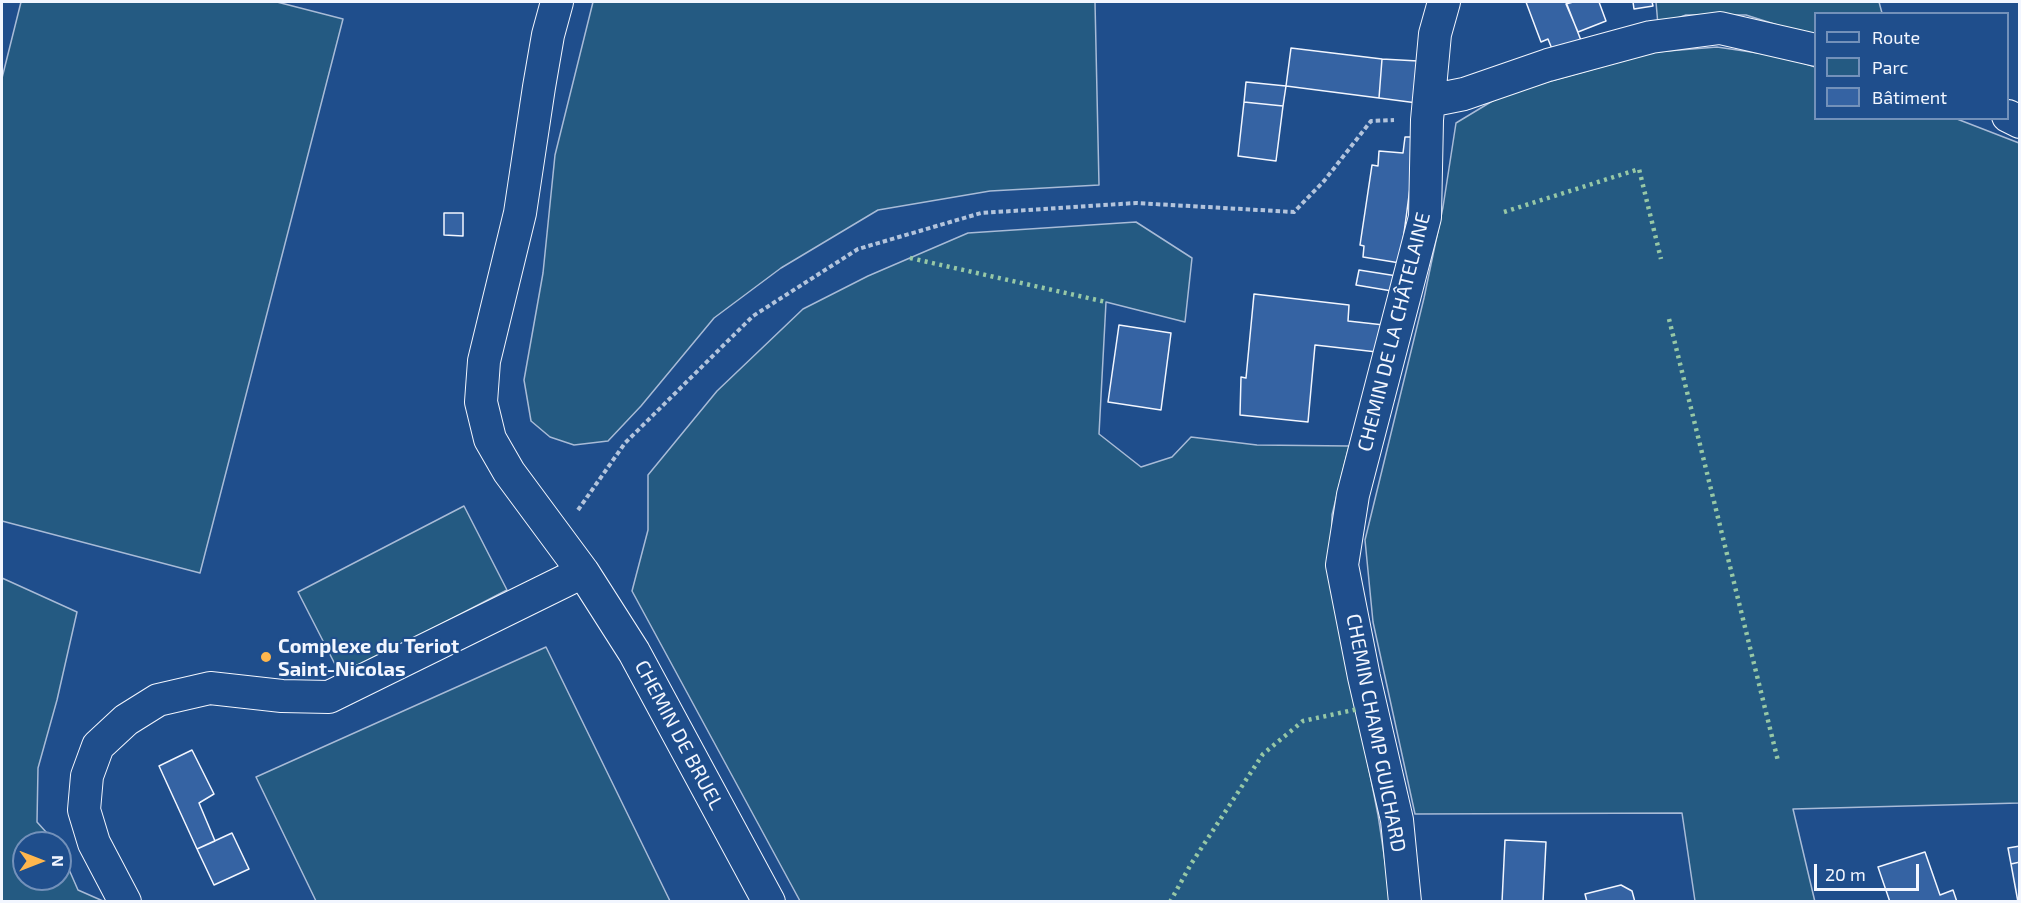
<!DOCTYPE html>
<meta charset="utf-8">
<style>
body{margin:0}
#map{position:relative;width:2021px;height:903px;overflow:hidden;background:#1f4e8c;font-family:"Exo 2",sans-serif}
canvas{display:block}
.frame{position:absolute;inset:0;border:3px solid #f2f6ff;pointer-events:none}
.legend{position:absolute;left:1814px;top:12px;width:195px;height:108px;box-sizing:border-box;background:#1f4e8c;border:2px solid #7391ba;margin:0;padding:8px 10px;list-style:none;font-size:18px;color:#f2f6ff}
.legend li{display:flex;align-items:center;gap:12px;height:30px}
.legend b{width:30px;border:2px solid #7391ba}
.north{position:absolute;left:12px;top:831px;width:60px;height:60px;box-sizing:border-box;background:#1f4e8c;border:2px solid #7391ba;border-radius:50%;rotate:90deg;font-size:16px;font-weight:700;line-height:24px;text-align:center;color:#f2f6ff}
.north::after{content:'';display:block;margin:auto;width:21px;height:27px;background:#ffb74d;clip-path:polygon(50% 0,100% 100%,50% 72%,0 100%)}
.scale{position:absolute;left:1814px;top:864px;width:105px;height:27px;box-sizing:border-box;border:3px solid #f2f6ff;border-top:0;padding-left:8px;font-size:18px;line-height:21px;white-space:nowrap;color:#f2f6ff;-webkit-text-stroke:4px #1f4e8c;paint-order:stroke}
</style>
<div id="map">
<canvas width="2021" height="903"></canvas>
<div class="frame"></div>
<ul class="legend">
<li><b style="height:8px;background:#1f4e8c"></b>Route</li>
<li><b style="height:16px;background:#245a82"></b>Parc</li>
<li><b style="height:16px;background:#3563a3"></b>Bâtiment</li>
</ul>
<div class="north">N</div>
<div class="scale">20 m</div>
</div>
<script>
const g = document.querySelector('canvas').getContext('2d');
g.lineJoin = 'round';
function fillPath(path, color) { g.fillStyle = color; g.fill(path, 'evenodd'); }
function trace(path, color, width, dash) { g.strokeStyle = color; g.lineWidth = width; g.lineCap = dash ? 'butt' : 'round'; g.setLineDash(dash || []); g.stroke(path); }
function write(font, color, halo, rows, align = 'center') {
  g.font = font + ' "Exo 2",sans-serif'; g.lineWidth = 4.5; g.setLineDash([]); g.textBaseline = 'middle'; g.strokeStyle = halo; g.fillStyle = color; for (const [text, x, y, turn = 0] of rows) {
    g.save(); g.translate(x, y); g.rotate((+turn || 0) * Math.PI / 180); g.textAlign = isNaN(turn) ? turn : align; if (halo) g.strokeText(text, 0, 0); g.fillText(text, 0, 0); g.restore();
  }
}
const green = new Path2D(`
 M21 2H277L343 19 200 573 2 521V78Z
 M593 2H1095L1099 185 990 191 878 210 781 268 714 318 641 406 608 441 574 445 550 437 531 421 524 380 543 273 555 155Z
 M1656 2H1879L1882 13 1816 14 1815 37 1746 15H1686L1658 25Z
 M1717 47 1785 57 1815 67 1816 118 1957 119 2019 143V803L1793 809 1815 902 1695 901 1682 813 1415 814 1373 622 1365 540 1424 298 1443 207 1456 123 1504 94 1655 52Z
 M1136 222 1192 258 1185 322 1106 302 1099 434 1141 467 1172 457 1191 437 1257 445 1349 446 1332 515 1331 577 1378 815 1391 901H800L632 591 648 530V475L717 391 803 309 868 276 968 233Z
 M464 506 507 590 341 676 298 592Z
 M2 578 77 612 57 700 38 768 37 822 56 843H24V879H60V849L78 890 103 901H2Z
 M546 647 670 901H316L256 777Z`);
const building = new Path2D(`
 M1526 2H1566L1582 43 1554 54 1548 39 1541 42Z
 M1573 2H1599L1606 21 1578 32 1566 4Z
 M1633 2H1652L1653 6 1634 9Z
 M1291 48 1382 59 1379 98 1286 86Z
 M1382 59 1418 61 1417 103 1379 98Z
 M1246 82 1286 86 1283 106 1244 102Z
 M1244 102 1283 106 1276 161 1238 156Z
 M1405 137H1416L1414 158 1400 263 1363 257 1364 246 1360 245 1372 165 1378 166 1379 151 1403 153Z
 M444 213H463V236L444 235Z
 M1359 270 1397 276 1392 291 1356 285Z
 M1254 294 1349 305 1348 321 1384 325 1377 352 1315 345 1308 422 1240 415 1241 377 1246 378Z
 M1119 325 1171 333 1161 410 1108 402Z
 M192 750 214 794 199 803 215 841 197 849 159 766Z
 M232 833 249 869 214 885 197 849Z
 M1505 840 1546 842 1543 902H1502Z
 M2020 846V862L2011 864 2008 848Z
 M1925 852 1940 895 1953 890 1957 902H1890L1878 867Z
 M2020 862V902H2018L2011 864Z
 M1621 885 1632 891 1635 902H1587L1585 894Z`);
const path = new Path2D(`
 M578 510 625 443 753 316 858 249 981 213 1136 203 1294 212 1324 181 1371 121 1394 120`);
const street = new Path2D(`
 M557 2 548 35 539 87 520 213 484 361 481 402 490 439 509 472 583 572 634 652 769 902
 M1429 101 1464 94 1548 65 1651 37 1720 28 1816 50
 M2008 116 2020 122
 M125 902 94 843 84 810 87 776 98 746 126 720 158 700 210 688 282 696 329 697 583 572
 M1405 902 1397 820 1364 677 1342 565 1353 495 1425 217 1427 120 1435 34 1444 2`);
const hedge = new Path2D(`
 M1504 212 1639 169 1661 259
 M910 258 1106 302
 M1669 319 1778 761
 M1170 902 1191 864 1263 754 1303 721 1358 709`);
const markers = [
 [266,657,6,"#ffb74d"]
];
const streetNames = [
 ["CHEMIN DE LA CHÂTELAINE",1394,332,-76],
 ["CHEMIN CHAMP GUICHARD",1376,733,79],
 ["CHEMIN DE BRUEL",679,735,62]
];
const poiNames = [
 ["Complexe du Teriot",278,646],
 ["Saint-Nicolas",278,669]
];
fillPath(green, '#245a82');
trace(green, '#a8bbd7', 1.5);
fillPath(building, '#3563a3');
trace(building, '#f2f6ff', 1.5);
trace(street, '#f2f6ff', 34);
trace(path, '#b3c4dc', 4, [4.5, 3]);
trace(street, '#1f4e8c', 32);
trace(hedge, '#97c8a6', 4.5, [3, 4.5]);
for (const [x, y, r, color] of markers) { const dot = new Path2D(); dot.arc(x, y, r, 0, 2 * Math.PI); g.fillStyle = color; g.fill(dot); trace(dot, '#1f4e8c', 2); }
write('20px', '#f2f6ff', '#1f4e8c', streetNames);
write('bold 20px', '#f2f6ff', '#1f4e8c', poiNames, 'left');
</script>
